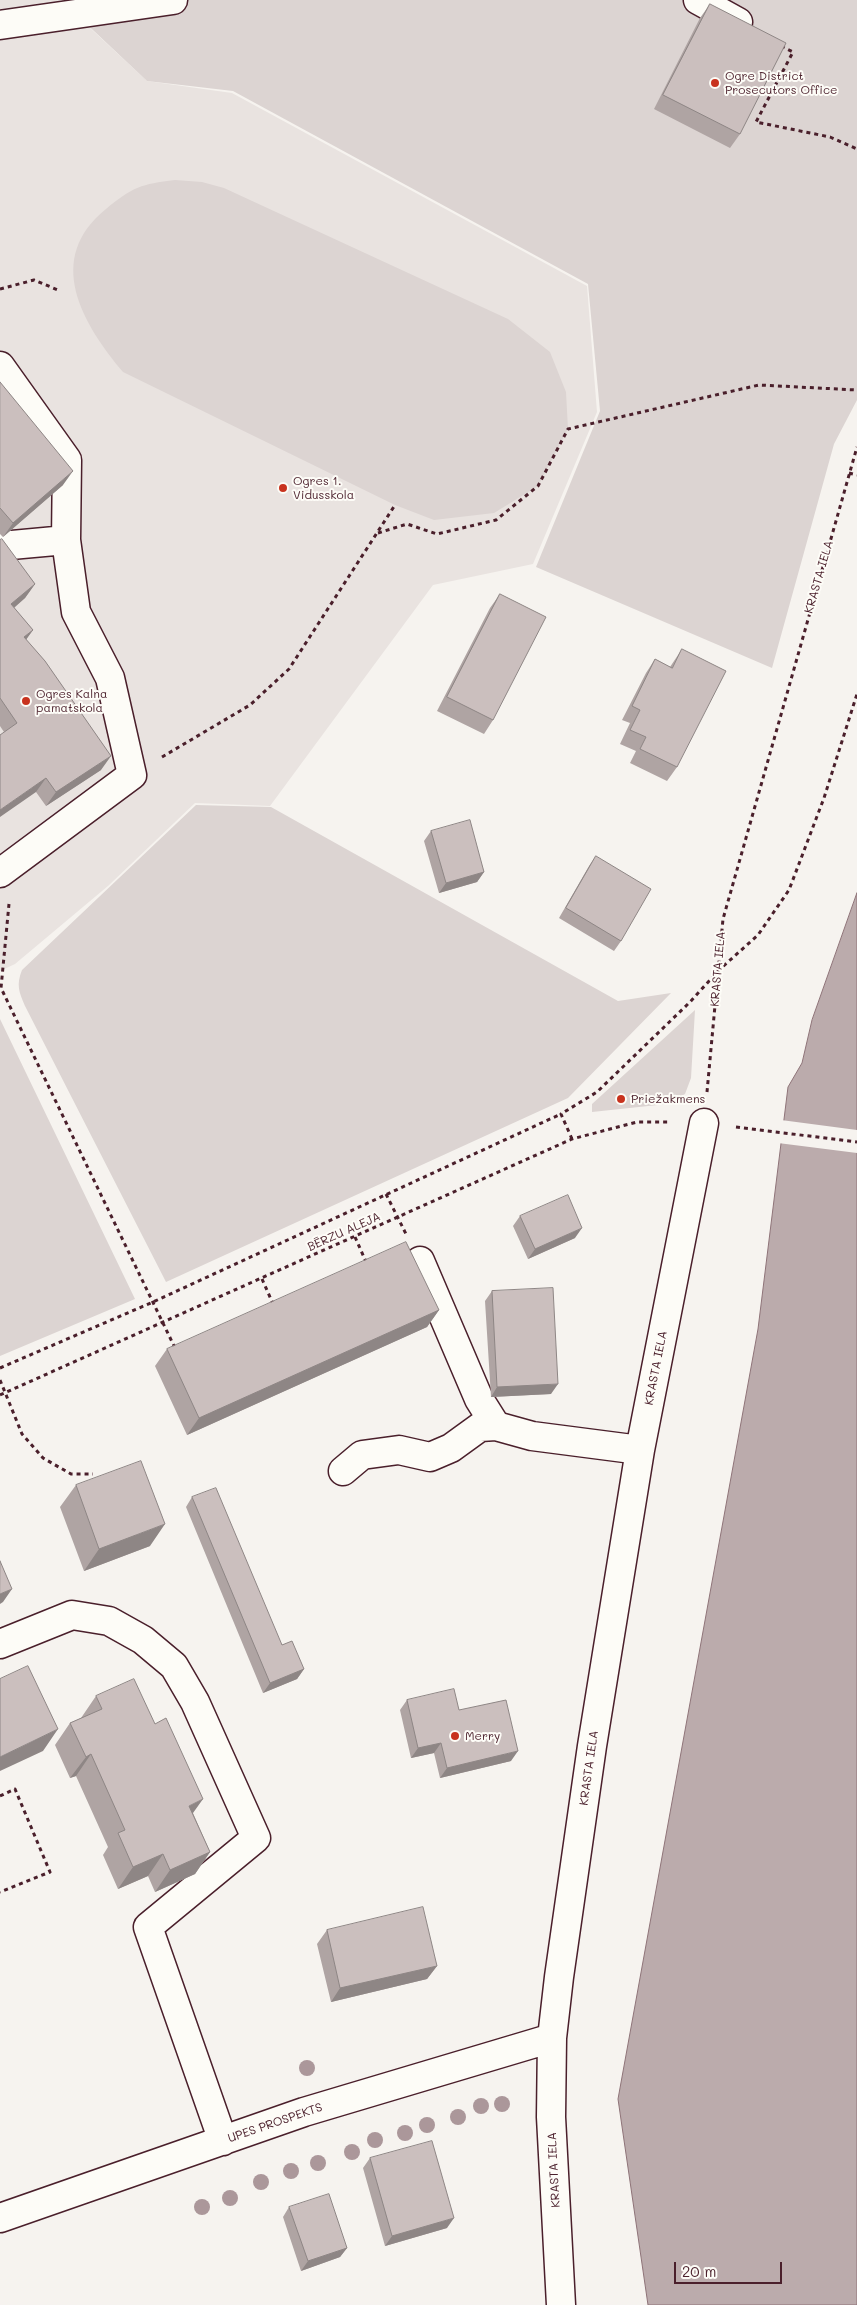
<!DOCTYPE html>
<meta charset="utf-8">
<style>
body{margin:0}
#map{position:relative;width:857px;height:2305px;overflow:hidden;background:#f6f3ef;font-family:Mali,sans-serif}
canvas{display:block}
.scale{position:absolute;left:674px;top:2262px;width:108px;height:22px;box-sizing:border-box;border:2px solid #4a1f2b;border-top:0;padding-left:6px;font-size:15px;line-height:18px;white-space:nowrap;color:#4a1f2b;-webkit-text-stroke:4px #fdfcf7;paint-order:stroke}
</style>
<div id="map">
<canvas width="857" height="2305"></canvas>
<div class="scale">20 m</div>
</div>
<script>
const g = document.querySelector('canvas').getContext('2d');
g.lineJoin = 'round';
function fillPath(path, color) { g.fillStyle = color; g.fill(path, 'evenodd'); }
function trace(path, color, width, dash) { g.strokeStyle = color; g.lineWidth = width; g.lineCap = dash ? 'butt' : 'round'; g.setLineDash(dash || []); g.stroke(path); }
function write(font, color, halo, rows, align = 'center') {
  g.font = font + ' Mali,sans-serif'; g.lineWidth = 4; g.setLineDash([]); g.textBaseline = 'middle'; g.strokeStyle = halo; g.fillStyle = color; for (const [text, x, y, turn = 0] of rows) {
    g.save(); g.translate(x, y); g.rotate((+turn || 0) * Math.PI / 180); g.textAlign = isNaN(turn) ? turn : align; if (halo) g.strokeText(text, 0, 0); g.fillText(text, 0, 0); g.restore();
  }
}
const built = new Path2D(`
 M0 0H60L147 81 232 93 587 286 597 412 533 564 433 585 270 806 195 803 108 886 15 964 0 971Z`);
const green = new Path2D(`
 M61 0H857V400L834 444 772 668 536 567 600 411 588 284 233 91 147 81Z
 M175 180 202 182 224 188 508 319 550 352 566 392 568 429 538 486 494 513 434 520 395 505 123 372C82 323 44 259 106 209 133 187 141 184 175 180Z
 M196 805 271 807 618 1001 671 993 568 1098 166 1282 25 1006C19 992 16 985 22 970Z
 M695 1010 691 1078 685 1094 667 1104 592 1112V1104Z
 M0 1019 135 1299 0 1356Z`);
const water = new Path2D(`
 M857 893V2305H648L618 2099 758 1329 788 1087 802 1063 812 1020Z`);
const pier = new Path2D(`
 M781 1120 857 1130V1153L778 1143Z`);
const path = new Path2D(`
 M781 46 793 52 756 122 830 137 857 149
 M0 289 34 280 58 290
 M849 473 857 475
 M378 533 407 524 437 534 496 520 538 486 568 429 759 385 857 390
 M162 757 250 705 289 669 395 505
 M9 904 1 988 176 1350
 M707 1092 723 919 857 447
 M736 1127 857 1142
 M572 1139 561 1114 597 1092 690 1002 719 970 758 935 789 890 824 798 857 694
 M386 1194 406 1234
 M355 1237 367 1264
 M262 1279 274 1306
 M0 1368 153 1302 561 1114
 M0 1380 22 1434 43 1458 71 1474H93
 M0 1395 572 1139 637 1122H670
 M0 1796 15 1789 50 1872 0 1892`);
const minor = new Path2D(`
 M698 0 738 22
 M0 25 173 0
 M0 366 67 460 66 540 76 612 110 678 132 775 0 873
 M0 546 66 540
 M420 1261 479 1399 496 1426 532 1436 640 1450
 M343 1471 362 1455 399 1450 430 1457 451 1448 480 1427 496 1426
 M0 1644 72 1615 109 1621 143 1640 174 1666 195 1702 256 1838 148 1927 223 2141
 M0 2218 304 2112 552 2038
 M561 2305 551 2117 552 2038 559 1977 592 1746 640 1450 704 1123`);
const trees = [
 [307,2068],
 [502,2104],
 [481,2106],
 [458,2117],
 [427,2125],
 [405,2133],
 [375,2140],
 [352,2152],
 [318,2163],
 [291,2171],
 [261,2182],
 [230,2198],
 [202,2207]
];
const wall = new Path2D(`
 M710 4 740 134 730 148 654 109 700 18Z
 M0 382 63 485 3 537 0 534Z
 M0 540 35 584 25 598 14 608 33 630 26 639 101 770 46 806 36 792 4 732 0 726Z
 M500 594 493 720 484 734 437 711 490 608Z
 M682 649 677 767 667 781 630 763 636 751 620 744 630 723 622 720 646 673 655 659 670 667Z
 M431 831 484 872 477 882 439 893 424 841Z
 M596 856 621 941 614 951 559 918 589 866Z
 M520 1216 575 1238 528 1259 513 1226Z
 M492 1291 551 1394 491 1397 485 1301Z
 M439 1310 427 1327 187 1435 155 1366 167 1349Z
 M76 1485 150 1546 84 1571 60 1507Z
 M192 1497 282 1645 304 1669 297 1679 263 1693 186 1507Z
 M96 1696 193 1813 210 1852 195 1874 155 1892 148 1876 118 1889 103 1855 108 1847 76 1776 70 1778 55 1745 70 1723 81 1718Z
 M407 1700 459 1710 511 1761 440 1778 434 1753 411 1758 400 1710Z
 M327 1930 437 1966 427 1979 331 2002 317 1944Z
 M370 2158 447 2228 385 2246 363 2168Z
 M289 2207 347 2248 340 2257 301 2271 283 2217Z`);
const shadedWall = new Path2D(`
 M73 471 63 485 3 537 13 523Z
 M35 584 25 598 2 618 11 604Z
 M33 630 23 644 24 637Z
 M111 756 101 770 46 806 56 792Z
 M46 778 36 792 0 817V810Z
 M484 872 477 882 439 893 446 883Z
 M582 1228 575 1238 528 1259 535 1249Z
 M439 1310 427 1327 187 1435 199 1418Z
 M558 1384 551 1394 491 1397 497 1387Z
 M165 1524 150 1546 84 1571 99 1549Z
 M12 1589 3 1602 0 1604V1594Z
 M304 1669 297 1679 263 1693 270 1683Z
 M58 1729 43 1751 0 1771V1757Z
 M441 1743 434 1753 411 1758 418 1748Z
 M518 1751 511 1761 440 1778 447 1768Z
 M91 1754 76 1776 70 1778 86 1757Z
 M203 1799 188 1820 189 1806Z
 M210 1852 195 1874 155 1892 170 1870Z
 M163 1854 148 1876 118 1889 133 1867Z
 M437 1966 427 1979 331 2002 340 1988Z
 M454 2218 447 2228 385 2246 392 2236Z
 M347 2248 340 2257 301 2271 308 2261Z`);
const building = new Path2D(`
 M710 4 786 43 740 134 663 95Z
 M0 382 73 471 13 523 0 508Z
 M2 539 35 584 11 604 33 630 24 637 45 661 111 756 56 792 46 778 0 810V735L17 723 0 698V540Z
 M500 594 546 617 493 720 447 697Z
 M682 649 726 671 677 767 640 749 646 737 630 730 640 710 632 706 655 659 672 668Z
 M470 820 484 872 446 883 431 831Z
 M596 856 651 889 621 941 566 908Z
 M568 1195 582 1228 535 1249 520 1216Z
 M406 1242 439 1310 199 1418 167 1349Z
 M553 1288 558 1384 497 1387 492 1291Z
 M141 1461 165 1524 99 1549 76 1485Z
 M216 1488 282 1645 292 1641 304 1669 270 1683 192 1497Z
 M0 1561 12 1589 0 1594Z
 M28 1666 58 1729 0 1757V1679Z
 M134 1679 155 1724 166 1718 203 1799 189 1806 210 1852 170 1870 163 1854 133 1867 118 1833 125 1830 91 1754 86 1757 70 1723 102 1709 96 1696Z
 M454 1689 459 1710 506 1700 518 1751 447 1768 441 1743 418 1748 407 1700Z
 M423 1907 437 1966 340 1988 327 1930Z
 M432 2141 454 2218 392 2236 370 2158Z
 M329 2194 347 2248 308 2261 289 2207Z`);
const markers = [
 [715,83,5,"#c8321e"],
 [283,488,5,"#c8321e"],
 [26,701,5,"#c8321e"],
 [621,1099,5,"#c8321e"],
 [455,1736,5,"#c8321e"]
];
const poiNames = [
 ["Ogre District",725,76],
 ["Prosecutors Office",725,90],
 ["Ogres 1.",293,481],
 ["Vidusskola",293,495],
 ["Ogres Kalna",36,694],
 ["pamatskola",36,708],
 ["Priežakmens",631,1099],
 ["Merry",465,1736]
];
const streetNames = [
 ["KRASTA IELA",819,577,-74],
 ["KRASTA IELA",718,969,-85],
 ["BĒRZU ALEJA",344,1232,-24],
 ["KRASTA IELA",656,1368,-79],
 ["KRASTA IELA",589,1768,-82],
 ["UPES PROSPEKTS",275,2123,-19],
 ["KRASTA IELA",554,2170,-93]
];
fillPath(built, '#e9e3e0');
fillPath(green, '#dcd4d2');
fillPath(water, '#bbabac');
trace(water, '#8e7378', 1);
fillPath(pier, '#f6f3ef');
trace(minor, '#4a1f2b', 31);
trace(path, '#4a1f2b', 3, [4, 4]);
trace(minor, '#fdfcf7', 28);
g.fillStyle = '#ab979a';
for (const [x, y] of trees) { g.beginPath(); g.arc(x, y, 8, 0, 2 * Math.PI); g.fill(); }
fillPath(wall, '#afa4a3');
fillPath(shadedWall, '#8e8685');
fillPath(building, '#cbbfbe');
trace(building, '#8e8685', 1);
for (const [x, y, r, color] of markers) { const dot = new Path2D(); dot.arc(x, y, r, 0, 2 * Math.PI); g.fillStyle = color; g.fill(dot); trace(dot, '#fdfcf7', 2); }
write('12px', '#4a1f2b', '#fdfcf7', poiNames, 'left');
write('12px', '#4a1f2b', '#fdfcf7', streetNames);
</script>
